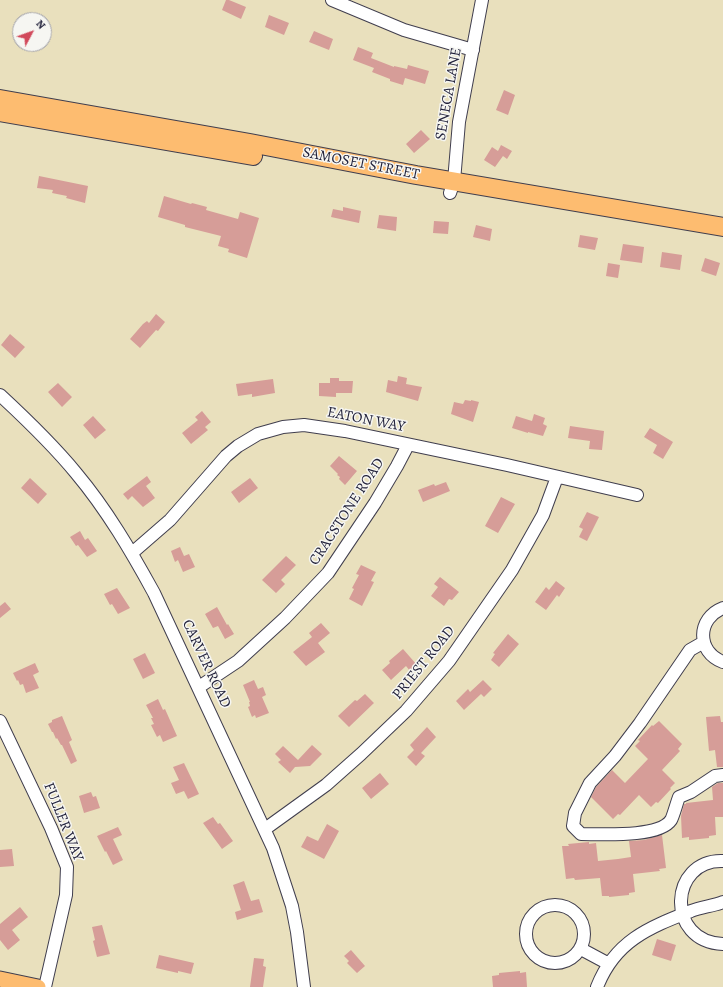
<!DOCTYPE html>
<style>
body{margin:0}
#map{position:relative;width:723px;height:987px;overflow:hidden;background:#e9e0bd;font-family:Alegreya,serif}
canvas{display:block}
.north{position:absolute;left:12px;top:12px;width:40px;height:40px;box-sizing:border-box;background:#f6f6f2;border:1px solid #a1a1a9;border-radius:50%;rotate:49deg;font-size:11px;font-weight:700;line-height:16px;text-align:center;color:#22223b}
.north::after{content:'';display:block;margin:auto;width:14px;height:18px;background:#d1495b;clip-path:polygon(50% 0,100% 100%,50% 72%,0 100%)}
</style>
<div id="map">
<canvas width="723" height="987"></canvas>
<div class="north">N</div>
</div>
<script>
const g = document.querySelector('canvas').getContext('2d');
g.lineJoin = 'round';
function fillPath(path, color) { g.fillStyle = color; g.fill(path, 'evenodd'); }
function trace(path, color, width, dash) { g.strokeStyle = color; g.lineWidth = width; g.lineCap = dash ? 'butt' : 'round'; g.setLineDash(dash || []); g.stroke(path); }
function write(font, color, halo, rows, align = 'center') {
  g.font = font + ' Alegreya,serif'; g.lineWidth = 3; g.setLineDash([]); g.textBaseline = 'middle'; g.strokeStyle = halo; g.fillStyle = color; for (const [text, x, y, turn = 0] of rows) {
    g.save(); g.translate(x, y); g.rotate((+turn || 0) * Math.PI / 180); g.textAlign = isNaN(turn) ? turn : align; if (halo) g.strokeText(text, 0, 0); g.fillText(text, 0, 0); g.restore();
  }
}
const building = new Path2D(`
 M226 0H229L246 7 241 19 222 10Z
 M269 15 289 23 284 35 265 27Z
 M314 31 333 39 329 50 309 42Z
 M358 47 373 53 371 58 394 67V66L407 69 408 65 429 71 425 84 405 78 403 85 390 81V79L372 72 374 68 353 60Z
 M504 90 515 95 508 115 496 110Z
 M421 130 430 139 414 153 406 144Z
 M501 145 512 151 507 159 503 156 495 167 484 160 492 147 498 151Z
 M39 176 88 186 85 203 66 198 67 196 52 193 53 190 37 188Z
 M164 196 191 204 192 203 207 207 206 210 238 219 240 212 259 218 247 258 228 252 229 249 218 246 221 236 185 227V225L158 217Z
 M343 207 361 211 359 223 331 217 333 209 343 211Z
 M379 215 397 217 396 231 377 228Z
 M434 221 449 222 448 234 433 233Z
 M476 225 492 229 490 241 473 237Z
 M580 235 598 238 595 250 578 247Z
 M623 244 644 247 642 263 620 260Z
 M662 252 682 255 680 270 660 267Z
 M705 258 720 263 716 276 701 271Z
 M608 263 620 265 618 278 606 276Z
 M156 314 165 322 158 331 156 330 140 348 130 339 143 324 147 321 149 323Z
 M10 334 25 347 15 358 1 345Z
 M398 376 407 378 406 384 422 387 418 401 386 392 388 380 397 382Z
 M330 378H339V381H353L352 393H336V397L319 396V383H330Z
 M273 379 275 393 252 397V394L238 396 236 384Z
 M58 383 72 397 62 407 48 392Z
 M465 400 471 401V400L479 402 473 422 451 414 454 402 463 404Z
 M202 411 211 422 205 427 208 430 191 444 182 433 198 420 195 417Z
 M534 414 545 418 543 424 547 426 543 436 528 432V433L512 428 516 416 532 421Z
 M93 416 106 430 95 439 83 425Z
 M570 426 604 431 602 450 589 449 590 441 568 438Z
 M650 428 673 442 663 459 653 453 657 445 644 437Z
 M339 456 357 471 345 485 339 479 340 477 337 475 338 474 330 466Z
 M147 476 151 482 146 486 155 498 143 507 132 496 128 500 123 494Z
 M30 478 47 494 38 504 21 488Z
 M250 478 258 488 239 503 231 492Z
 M446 482 450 491 423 502 418 490 434 484 435 486Z
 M501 497 515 504 498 533 485 526Z
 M587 512 599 517 587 541 579 537 583 529 579 527Z
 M80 531 85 540 88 538 97 551 87 557 78 545 76 546 70 537Z
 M180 547 184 556 189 554 195 567 183 572 178 560 175 562 171 551Z
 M286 556 296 565 281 580 285 584 276 593 262 580Z
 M361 565 376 572 371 581 374 582 362 606 349 599 354 589 352 588 359 575 356 574Z
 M440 577 459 592 452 600 449 599 444 606 431 596 438 587 434 584Z
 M556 581 565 588 559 597 557 595 546 610 535 602 546 587 549 590Z
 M117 588 130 608 118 614 112 604 110 605 104 594Z
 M5 602 11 609 0 618V606Z
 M217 607 227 625 228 624 234 634 225 639 218 626 213 628 205 614Z
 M321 623 330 633 318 643 325 652 306 666 293 652 312 637 309 633Z
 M508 634 519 644 499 667 491 660 495 654 493 653Z
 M403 649 417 665 410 671 406 666 391 680 382 670 390 663 389 661Z
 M145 653 155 673 143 679 133 659Z
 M35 663 39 672 33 675 39 688 26 693 23 684 20 685 18 680 17 681 13 673Z
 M254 680 258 689 263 687 266 695 262 697 269 713 256 718 255 715 252 717 248 707 250 706 249 702H250L243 685Z
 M483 680 492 689 484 697 481 694 464 710 456 701 468 689 470 692Z
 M365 694 374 703 349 727 338 716 355 700 357 701Z
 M158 699 163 710 165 709 177 736 163 742 160 735 157 737 151 725 154 724 151 718H153L146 705Z
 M62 716 72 740 69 742 77 761 71 764 62 745H61L57 738 56 739 53 732H52L48 724 52 722V720Z
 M720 716 721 722H723V767H717L715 750 709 751 706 717Z
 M659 721 682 744 678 749 680 751 662 770 675 783 670 788 671 789 658 803 656 802 651 807 639 795 620 815 618 814 613 819 591 797 596 787 612 770 625 783 648 759 635 746 640 741 638 740 652 725 653 726Z
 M427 727 436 737 421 753 425 756 416 766 407 757 414 750 410 745Z
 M312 745 322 754 310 766 295 767 290 773 278 762 281 760 275 754 283 746 298 760Z
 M184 763 199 794 188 799 184 791 176 794 171 783 179 780 173 767Z
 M380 773 389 784 371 799 362 788Z
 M718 783H723V817H715L716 835 709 836V838L689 840V837L682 838 681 816 684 804H686V803L713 800 712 787Z
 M91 792 93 797 96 796 100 808 84 813 79 796Z
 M213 817 218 824 220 823 233 841 222 849 203 823Z
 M327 824 339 831 324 859 301 847 307 836 318 841Z
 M118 827 122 835 113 839 123 860 113 865 106 851 105 852 97 836Z
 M662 835 666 868 659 869 660 871 633 874 635 892 629 893V895L609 897V896H602L600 878 575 880 574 878 566 879 562 846H569L568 844 589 842V844L596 843 598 861 618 859 631 857 629 841 644 840Z
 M12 849 14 866 0 867V850Z
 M244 881 251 901 259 899 263 912 237 920 235 912 241 910 233 885Z
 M20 907 28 917 12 930 20 940 8 950 0 940V924Z
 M102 925 110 954 97 957 93 941 95 940 92 927Z
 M657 939 676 945 671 961 652 955Z
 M351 950 365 966 357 973 347 963 349 961 344 956Z
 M159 955 194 963 191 974 178 971V973L156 968Z
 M254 958 264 959 263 966 266 967 263 987H250Z
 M520 971V973L526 972 527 987H493L492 976 499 975V973Z`);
const minor = new Path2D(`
 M332 0 404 30 473 50
 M450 193 454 181 459 122 482 0
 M0 395C27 420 53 445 76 473 107 510 131 551 154 593L273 848 292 906 297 932 304 987
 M132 553 170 520 226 456 238 446 258 434 283 427 304 425 345 431 507 465 637 495
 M723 608C697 618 696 652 723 662
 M704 642 690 650 640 723 615 756 590 783 575 813 573 826 581 834C601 834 659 838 671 820 673 817 677 802 679 797L691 792 715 776 723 775
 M199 687 238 661 285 618 328 573 375 503 397 466 408 445
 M0 721 51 828 67 867 66 895 45 987
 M265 829 326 785 361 754 406 711 449 661 512 570 543 515 557 477
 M723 861C669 859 665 942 723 944
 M526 934a29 29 0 1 1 58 0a29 29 0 1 1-58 0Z
 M581 949 609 964
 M597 987C615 941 648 928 691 911 701 907 713 906 723 902`);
const major = new Path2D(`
 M0 979 38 987`);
const highway = new Path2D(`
 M0 99 250 143 416 175 723 227
 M0 112 253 156`);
const streetNames = [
 ["SENECA LANE",449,94,-80],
 ["SAMOSET STREET",361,164,11],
 ["EATON WAY",366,420,11],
 ["CRACSTONE ROAD",347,512,-57],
 ["PRIEST ROAD",424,663,-51],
 ["CARVER ROAD",206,664,65],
 ["FULLER WAY",63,822,68]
];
fillPath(building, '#d69d98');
trace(minor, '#403e4e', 14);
trace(major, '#403e4e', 17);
trace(highway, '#403e4e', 20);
trace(minor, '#fff', 12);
trace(major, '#fdbc70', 15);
trace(highway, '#fdbc70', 18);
write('15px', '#22223b', '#f6f6f2', streetNames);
</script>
